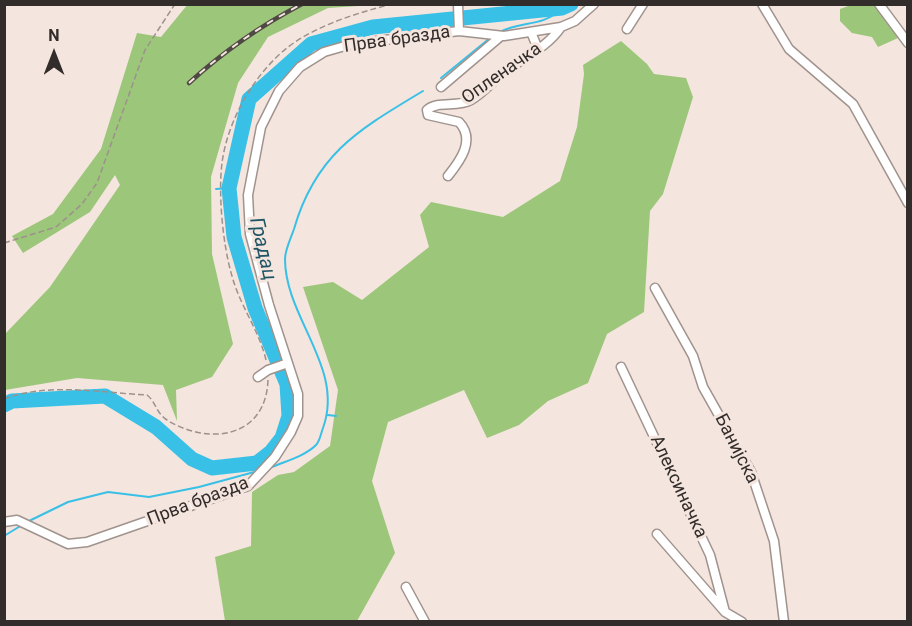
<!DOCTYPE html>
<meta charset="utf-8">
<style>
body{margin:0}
#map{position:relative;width:912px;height:626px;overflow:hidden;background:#f4e5de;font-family:Roboto,sans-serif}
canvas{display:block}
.frame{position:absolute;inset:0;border:6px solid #322c2a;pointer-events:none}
.north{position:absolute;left:24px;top:24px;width:60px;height:60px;-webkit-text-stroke:4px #f4e5de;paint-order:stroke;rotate:0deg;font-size:16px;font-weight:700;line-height:24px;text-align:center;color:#322c2a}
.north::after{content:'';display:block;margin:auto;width:21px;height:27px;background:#322c2a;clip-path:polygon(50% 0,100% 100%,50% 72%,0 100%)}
</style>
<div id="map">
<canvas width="912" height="626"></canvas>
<div class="frame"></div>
<div class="north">N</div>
</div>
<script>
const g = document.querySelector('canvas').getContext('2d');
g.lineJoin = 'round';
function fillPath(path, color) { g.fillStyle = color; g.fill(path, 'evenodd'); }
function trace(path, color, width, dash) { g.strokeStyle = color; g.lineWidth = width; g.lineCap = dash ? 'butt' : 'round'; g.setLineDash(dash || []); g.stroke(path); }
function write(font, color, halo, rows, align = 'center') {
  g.font = font + ' Roboto,sans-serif'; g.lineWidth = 6; g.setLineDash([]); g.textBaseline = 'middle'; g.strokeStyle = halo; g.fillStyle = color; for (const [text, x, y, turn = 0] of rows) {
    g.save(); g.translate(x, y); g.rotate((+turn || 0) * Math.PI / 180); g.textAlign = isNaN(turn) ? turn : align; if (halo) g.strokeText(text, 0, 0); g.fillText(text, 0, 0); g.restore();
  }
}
const green = new Path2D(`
 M188 4 373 5 328 8 268 37 238 83 211 177 212 254 233 344 212 377 176 390 177 421 163 385 77 378 5 390V334L50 287 120 185 115 175 90 212 23 253 12 236 53 214 101 149 137 33 161 37Z
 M851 5H875L898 38 878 47 872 37 852 33 840 21V9Z
 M621 41 647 64 654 74 686 78 693 97 663 194 650 211 644 312 607 334 588 383 548 401 519 425 487 438 464 390 388 422 372 481 395 553 357 621H225L215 557 251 546 252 492 278 475 294 472 330 446 338 390 303 287 333 282 362 300 429 247 420 215 431 202 503 217 560 181 577 127 584 74 583 65Z`);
const stream = new Path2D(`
 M500 32C523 20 542 28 562 8
 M441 78 490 38
 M216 189 229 188
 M328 415 336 416
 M272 467C286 461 305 456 316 445 320 441 321 433 323 428 345 368 285 318 285 259 285 250 291 238 294 229 316 153 360 129 423 91
 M27 522 68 502 108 492 149 497 199 487 258 471
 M4 536 22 525`);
const river = new Path2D(`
 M4 405 12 401 105 396 156 427 192 459 212 468 257 463 271 452 282 438 289 416 287 384 255 308 234 237 229 188 249 99 311 44 373 27 562 8 571 4`);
const path = new Path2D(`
 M4 243 56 227 82 204 97 183 145 50 175 4
 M266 360C259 330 240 306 232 276 223 246 218 195 222 163 228 116 261 61 303 37 331 21 361 12 392 4
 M4 399C49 382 101 393 147 395 156 402 156 413 167 420 209 446 266 438 268 380`);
const minor = new Path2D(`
 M458 4 459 31
 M762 4 789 49 853 104 908 203
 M879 4 908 43
 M627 29 643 4
 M531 32 538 49
 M441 87 501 36
 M448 176C460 161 476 140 459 122L428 115 427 110C438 100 457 108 471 100 483 93 492 82 503 73 522 58 547 48 561 27
 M655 288 693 356 703 387 751 472 774 541 784 622
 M621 367 710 555 725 612
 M258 377 268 370 288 363
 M4 522 17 520 68 544 87 542 248 486 275 457 291 432 298 416V394L269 305 250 234 248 195 261 127 279 91 300 67 324 52 352 44 459 31 504 36 561 27 575 21 594 4
 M657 534 725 612 742 622
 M406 587 425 622`);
const rail = new Path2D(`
 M189 83C224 51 260 26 302 4`);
const streetNames = [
 ["Прва бразда",397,40,-8],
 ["Опленачка",502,74,-35],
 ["Банијска",736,449,63],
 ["Алексиначка",678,487,65],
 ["Прва бразда",198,502,-21]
];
const waterNames = [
 ["Градац",262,249,77]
];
fillPath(green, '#9cc679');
trace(stream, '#38c0e6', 2);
trace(river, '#38c0e6', 15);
trace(minor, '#a0938d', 11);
trace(path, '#9c918c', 1.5, [6, 3]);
trace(minor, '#fff', 8);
trace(rail, '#504845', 4.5);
trace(rail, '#f4e5de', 2, [7]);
write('18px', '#322c2a', '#f4e5de', streetNames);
write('italic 20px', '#1f5565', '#f4e5de', waterNames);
</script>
